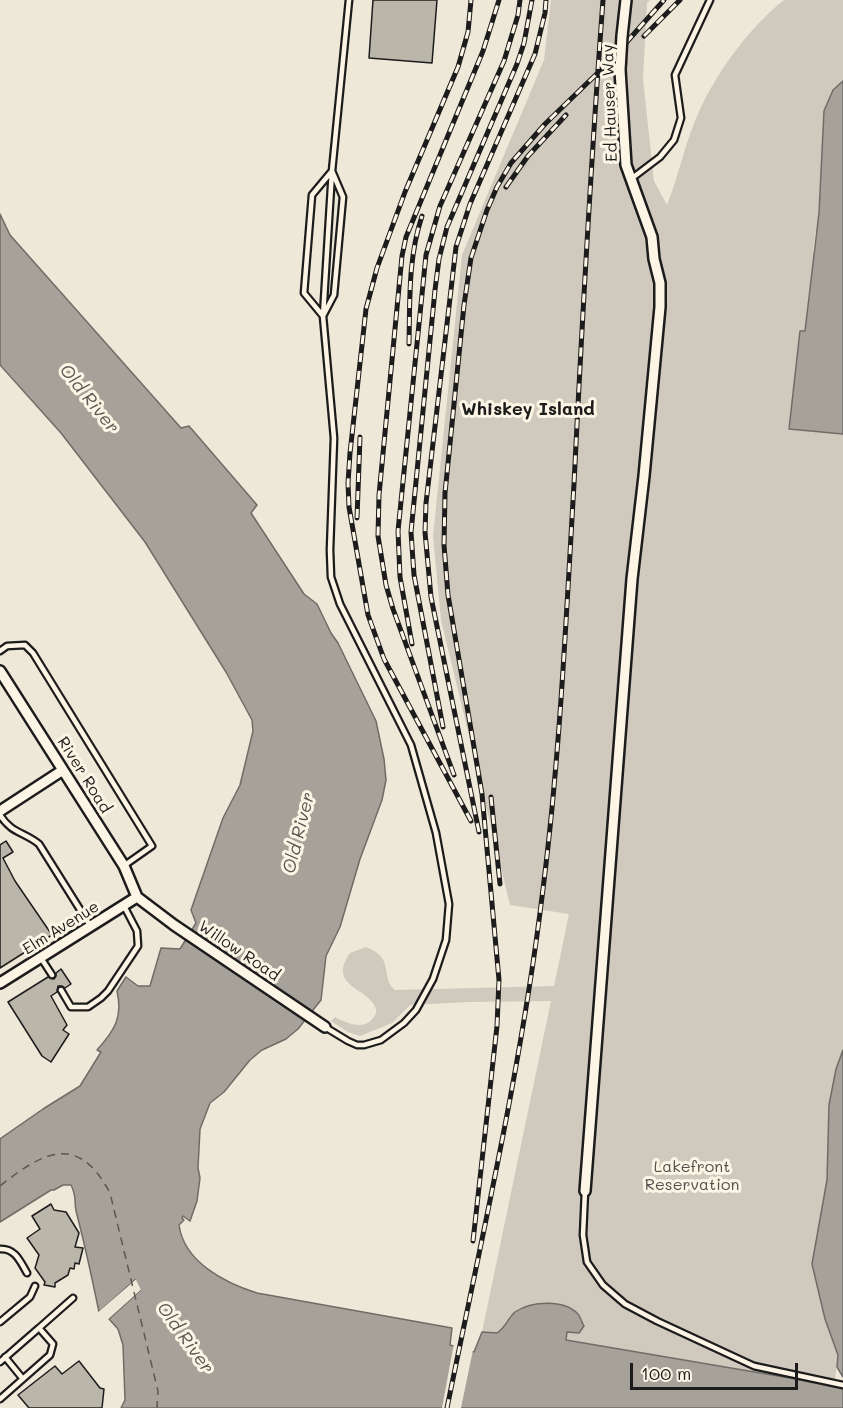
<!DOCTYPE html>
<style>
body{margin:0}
#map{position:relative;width:843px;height:1408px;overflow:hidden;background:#eee8d9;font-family:Mali,sans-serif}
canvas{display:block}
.scale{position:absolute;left:630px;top:1363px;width:168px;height:27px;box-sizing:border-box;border:3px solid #1c1c1c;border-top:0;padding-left:8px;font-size:18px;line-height:21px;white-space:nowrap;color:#1c1c1c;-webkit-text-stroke:4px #fcf5e5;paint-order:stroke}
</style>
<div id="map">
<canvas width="843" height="1408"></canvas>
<div class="scale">100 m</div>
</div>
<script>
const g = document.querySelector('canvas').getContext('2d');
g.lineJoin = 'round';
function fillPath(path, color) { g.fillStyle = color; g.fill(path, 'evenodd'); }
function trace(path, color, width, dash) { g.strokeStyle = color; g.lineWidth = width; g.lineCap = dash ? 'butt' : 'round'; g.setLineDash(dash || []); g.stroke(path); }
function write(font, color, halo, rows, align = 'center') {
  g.font = font + ' Mali,sans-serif'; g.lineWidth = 6; g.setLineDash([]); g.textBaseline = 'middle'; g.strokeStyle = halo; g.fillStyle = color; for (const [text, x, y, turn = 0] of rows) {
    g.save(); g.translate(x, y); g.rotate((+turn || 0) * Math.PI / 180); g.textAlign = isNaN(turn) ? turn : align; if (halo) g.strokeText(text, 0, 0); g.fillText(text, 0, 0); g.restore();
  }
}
const green = new Path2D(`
 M551 0H650L647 3 643 79 654 181 667 205C677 180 683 152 693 126 710 81 746 30 784 0H843V174L821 173 819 194 843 196V231L816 230 813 251 843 253V288L810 286 805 330 843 405V1366L837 1365 834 1385 566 1340 567 1332 577 1313C548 1298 544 1305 514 1313L504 1328 497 1333 482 1332 551 1001 469 1002 410 1005 392 1023 360 1036 348 1032 331 1021 335 1017C346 1023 364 1031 373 1018 375 1016 377 1012 376 1009 370 988 326 987 350 953L366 947C396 958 379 977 395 990L554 986 569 914 510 905 441 620 433 536 462 255 544 60Z`);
const water = new Path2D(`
 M843 81V434L789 429 800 331H805L819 213 824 111 833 90Z
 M0 214 10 235 181 428 189 426 257 505 251 513 304 594 317 604 331 633 338 643 376 721 384 759 386 780 382 800 360 859 340 927 326 956 321 1000 298 1029 286 1039 262 1050 250 1060 224 1092 210 1103 200 1129 198 1168 200 1178 197 1201 190 1221 183 1216 182 1218 184 1220 179 1225C184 1262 225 1283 257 1293L452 1328 450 1345 474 1352 482 1332 497 1333C506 1327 508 1318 515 1312 531 1301 564 1299 578 1314 580 1316 582 1323 584 1326L579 1333 567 1332 566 1340 843 1387V1408H121L125 1400 123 1345 118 1329 109 1319 154 1278 146 1270 99 1312C92 1278 85 1245 76 1211 74 1200 77 1197 71 1185H63L54 1190H51L0 1222V1139L43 1109 80 1086 101 1052 97 1050C115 1030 123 1017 117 991L126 977 138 986H150L161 948 180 949 196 923 191 910 223 818 240 785 253 731 252 720 226 672 145 542 61 433 0 365Z
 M843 1050V1377L837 1367 838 1355 825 1319 812 1264 827 1180 829 1105 836 1069Z`);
const pier = new Path2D(`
 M147 1270 154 1278 106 1321V1317L150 1278 146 1274 101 1314H96Z
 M454 1343 473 1349 474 1345 461 1408H442Z`);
const river = new Path2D(`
 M132 1249 160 1306`);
const ferry = new Path2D(`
 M0 1186C44 1151 78 1133 110 1193L158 1391 157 1408`);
const building = new Path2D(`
 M373 0H437L432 63 369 58Z
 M6 841 13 852 3 858 15 881 52 935 0 968V845Z
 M61 969 71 984 65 988 62 986H58L57 992 51 996 67 1025 63 1030 69 1034 51 1062 42 1056 8 1002 48 977 54 979 56 976V973Z
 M51 1204 54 1210 66 1212 79 1233 75 1247 83 1248 79 1264 75 1263 74 1269 70 1268 68 1275 55 1283V1287L44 1285 45 1282 35 1268 39 1255 27 1238 40 1229 32 1216Z
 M79 1361 100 1388 104 1389 102 1408H29L18 1395 55 1366 62 1374Z`);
const service = new Path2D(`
 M332 171 343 197 334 295 323 316 304 293 312 195Z
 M631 179 660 157 674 140 681 118 675 75 710 0
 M0 651 7 646 25 645 33 653 152 846 125 865
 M0 815C11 833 24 832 39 844L91 927
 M41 958 52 975
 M61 990 71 1007H88L101 998 108 991 138 946 137 931 124 906
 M325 1027 348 1041 357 1045H364L381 1040 404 1023 416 1010 433 979 446 940 449 904 436 833 411 745 340 604 331 577 330 550 334 438 323 316 332 171 349 0
 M585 1191 583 1235 587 1262 603 1285 625 1304 657 1321 754 1366 843 1385
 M0 1249C15 1248 20 1261 27 1273
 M0 1322 30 1297 35 1286
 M39 1328 73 1298
 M5 1357 23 1379
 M0 1362 39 1328 53 1344 50 1355 0 1399`);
const minor = new Path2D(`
 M622 36 626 0
 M0 671 124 866 137 897 174 925 325 1027
 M0 811 63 770
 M0 983 137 897
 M585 1191 632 579 644 476 660 307V283L654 259 652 237 626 165 620 70`);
const rail = new Path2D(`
 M644 36 680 0
 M506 187 528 156 566 115
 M409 344C410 300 408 258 422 216
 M357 518 360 437
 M412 644 400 577 398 531 426 255 440 206 504 61 518 15 520 0
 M443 727 414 575 411 532 435 290 439 259 447 227 517 64 524 43 532 0
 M454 775 393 609 386 585 378 536 379 495 402 256 406 237 483 51 499 0
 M491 797 500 884
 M471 821 384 659 368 615 349 507 348 483 350 453 366 309 377 268 405 192 458 67 468 32 471 0
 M479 832 431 597 425 532 426 503 456 247 470 204 535 54 545 13 546 0
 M473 1241 497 1026 499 980 482 794 448 595 444 545 445 493 464 305 471 258 487 210 497 187 511 163 545 124 609 62 664 0
 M447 1408C482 1236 522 1064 543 889 560 755 566 619 574 484 582 323 591 161 603 0`);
const minorBridge = new Path2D(`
 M620 70 622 36`);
const streetNames = [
 ["Ed Hauser Way",610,103,-92],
 ["River Road",84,775,58],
 ["Elm Avenue",61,928,-32],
 ["Willow Road",239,951,34]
];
const parkNames = [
 ["Lakefront",692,1167],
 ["Reservation",692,1185]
];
const waterNames = [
 ["Old River",89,399,51],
 ["Old River",299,833,-76],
 ["Old River",185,1338,54]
];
const neighbourhoodNames = [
 ["Whiskey Island",528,409]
];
fillPath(green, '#cfcabd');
fillPath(water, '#a7a299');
trace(water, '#6f6c67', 1.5);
fillPath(pier, '#eee8d9');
trace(river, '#a7a299', 20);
trace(ferry, '#5b5854', 1.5, [8, 6]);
fillPath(building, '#bab6aa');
trace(building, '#1c1c1c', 1.5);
trace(service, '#1c1c1c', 9);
trace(minor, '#1c1c1c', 14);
trace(service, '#fcf5e5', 4.5);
trace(minor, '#fcf5e5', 9);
trace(rail, '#1c1c1c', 5);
trace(rail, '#fcf5e5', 3, [9]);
trace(minorBridge, '#1c1c1c', 14, []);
trace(minorBridge, '#fcf5e5', 9);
write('16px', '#1c1c1c', '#fcf5e5', streetNames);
write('16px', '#52504c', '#fcf5e5', parkNames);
write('italic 18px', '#5b5854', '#fcf5e5', waterNames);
write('bold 18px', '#1c1c1c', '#fcf5e5', neighbourhoodNames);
</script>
